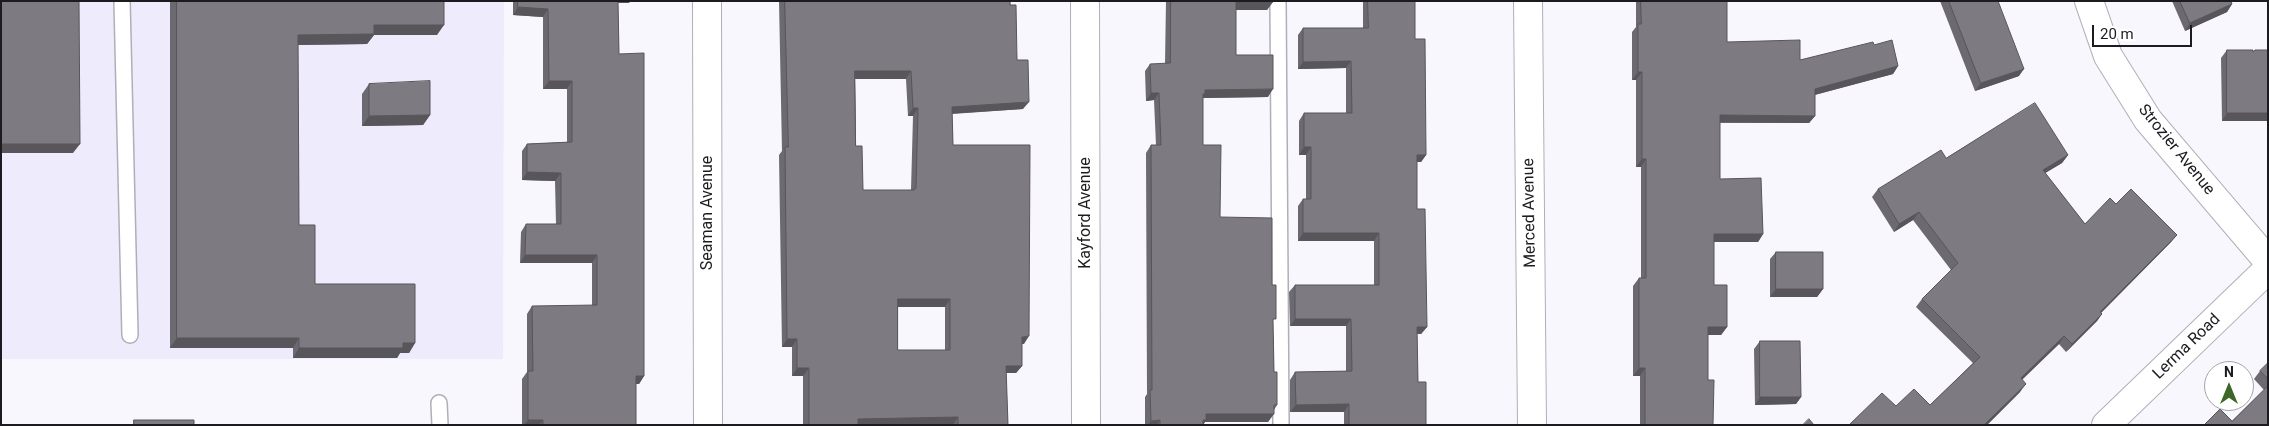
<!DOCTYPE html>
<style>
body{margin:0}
#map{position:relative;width:2269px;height:426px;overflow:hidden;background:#f8f7fd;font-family:Roboto,sans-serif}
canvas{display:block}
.frame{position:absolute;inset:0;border:2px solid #1c1b1f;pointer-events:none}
.north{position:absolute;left:2204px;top:361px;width:50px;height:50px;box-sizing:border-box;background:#fff;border:1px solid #a4a4a5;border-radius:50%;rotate:0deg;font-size:14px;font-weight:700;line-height:20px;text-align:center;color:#1c1b1f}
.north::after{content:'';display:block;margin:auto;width:18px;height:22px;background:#3b6826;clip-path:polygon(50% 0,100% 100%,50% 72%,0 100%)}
.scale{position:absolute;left:2092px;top:25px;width:100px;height:22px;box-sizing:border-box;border:2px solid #1c1b1f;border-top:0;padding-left:6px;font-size:15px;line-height:18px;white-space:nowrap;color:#1c1b1f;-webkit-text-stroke:4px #fff;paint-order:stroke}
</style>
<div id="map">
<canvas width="2269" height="426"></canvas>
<div class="frame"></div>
<div class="north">N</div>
<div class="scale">20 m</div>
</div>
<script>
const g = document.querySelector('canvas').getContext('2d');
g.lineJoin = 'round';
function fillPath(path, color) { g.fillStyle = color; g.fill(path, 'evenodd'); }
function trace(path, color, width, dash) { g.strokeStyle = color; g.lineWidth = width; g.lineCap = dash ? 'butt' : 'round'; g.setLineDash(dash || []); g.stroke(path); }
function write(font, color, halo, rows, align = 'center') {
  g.font = font + ' Roboto,sans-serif'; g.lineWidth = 4.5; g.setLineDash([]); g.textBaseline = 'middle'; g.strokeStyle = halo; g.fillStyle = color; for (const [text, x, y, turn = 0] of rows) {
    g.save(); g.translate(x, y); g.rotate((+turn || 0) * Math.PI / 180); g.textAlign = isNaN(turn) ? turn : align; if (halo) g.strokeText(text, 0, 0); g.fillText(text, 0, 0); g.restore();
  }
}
const built = new Path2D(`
 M1 1H504L503 359H1Z`);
const service = new Path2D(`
 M122 1 130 335
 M1278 1 1281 425
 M439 403 440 425`);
const minor = new Path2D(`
 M707 1 708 425
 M1085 1 1086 425
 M2089 1 2108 56 2148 120 2268 261`);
const tertiary = new Path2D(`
 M1528 1 1532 425
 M2106 425 2268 269`);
const wall = new Path2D(`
 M170 1H444L437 35H374L367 44 298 45 299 225 315 284 415 343 409 353H400L397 358H293V348H170Z
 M513 1H630L629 3H618L619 54 644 376 639 384H636V425H522V379L527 372V314L532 306H592V263H520L521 232 526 224H556L555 181 522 180V151L527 144 567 142V89H543V17L513 15Z
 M779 1H1010L1023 109 952 114 953 145 1024 344H1022V366L1016 373H1006L1008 425H803V376H792V347H782L779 155 782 151ZM855 79H906L908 116H913L911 190H863L856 146ZM898 307H945V350H898Z
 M1166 1H1273L1267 10H1236V55L1268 97 1203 98V145L1220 217 1272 285 1274 372 1277 405 1274 410 1268 422H1205L1203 425H1145V397L1147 394 1146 153 1151 145H1156L1154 100 1146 101 1145 71 1150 64H1165Z
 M1363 1H1415V39L1426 155 1421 162H1417V209L1427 327 1421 334H1417L1418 382 1426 425H1344V412H1290V380L1295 372 1346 371V326H1290L1289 292 1295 285H1374V241H1298V206L1303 199H1306V155H1299V121L1304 113H1346V68L1298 69V35L1303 28H1363Z
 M1636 1H1727V42L1800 60 1874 45 1898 66 1893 74 1815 95V116L1809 123H1720V179L1763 234 1758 242H1714V285L1727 327 1721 335H1708V380L1713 425H1640V376H1633V286L1639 278H1641V167H1636V80H1632V32L1636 27Z
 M1940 1H1998L2019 76 1975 91Z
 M2172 1H2231L2232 4 2227 12 2185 31Z
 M2227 50 2253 52 2268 121H2222L2221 58Z
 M369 84 430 115 423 125 362 126V94Z
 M2068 155 2062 163 2045 173 2085 224 2116 204 2177 235 2171 242 2101 313 2102 314 2097 321 2066 352 2059 344 2022 380 2020 392 1987 425 1896 406 1930 405 1973 363 1916 307 1922 299 1951 270 1913 220 1894 232 1872 197 1878 189 1946 158Z
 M1776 252 1823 289 1817 297H1770V259Z
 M1760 341 1801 397 1796 404 1755 405 1754 349Z
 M2268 363V425L2232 421 2264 390 2254 379 2260 371Z`);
const shadedWall = new Path2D(`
 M613 1H630L629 3H612Z
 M1236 2H1273L1267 10H1230Z
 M2232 4 2227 12 2185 31 2190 23Z
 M518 7 548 9 543 17 513 15Z
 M374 25H444L437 35H374L367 44 292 45 298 35Z
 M1351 61 1346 68 1298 69 1303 62Z
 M1898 66 1893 74 1810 96 1815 89Z
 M2024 69 2019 76 1975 91 1981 83Z
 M855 71H911L906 79H850Z
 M1638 72H1642L1636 80H1632Z
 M549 81H572L567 89H543Z
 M1273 89 1268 97 1202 98 1205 90Z
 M1151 93H1159L1154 100 1146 101Z
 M1029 102 1023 109 946 114 952 107Z
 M913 108H918L913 116H908Z
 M2227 113H2268V121H2222Z
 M430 115 423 125 362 126 369 116Z
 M1720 115 1815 116 1809 123 1714 122Z
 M1 144H80L73 153H1Z
 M1304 147H1311L1306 155H1299Z
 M1417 155H1426L1421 162H1412Z
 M2068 155 2062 163 2037 178 2043 170Z
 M1642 159H1646L1641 167H1636Z
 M527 172 561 173 555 181 522 180Z
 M1919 212 1913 220 1894 232 1899 224Z
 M1303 233H1379L1374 241H1298Z
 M1714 234H1763L1758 242H1709Z
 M2177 235 2171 242 2095 319 2100 312Z
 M525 255H597L592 263H520Z
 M1776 289H1823L1817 297H1770Z
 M898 299H950L945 307H893Z
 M2102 314 2097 321 2066 352 2072 344Z
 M1295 319H1351L1346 326H1290Z
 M1417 327H1427L1421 334H1412Z
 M1708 327H1727L1721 335H1703Z
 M1029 336 1024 344H1016L1022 337Z
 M2064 336 2059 344 2015 386 2021 378Z
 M177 338H299L293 348H170Z
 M787 339H797L792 347H782Z
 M403 343H415L409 353H400L397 358H293L299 348Z
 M1006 366H1022L1016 373H1001Z
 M797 368H809L803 376H792Z
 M1639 368H1645L1640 376H1633Z
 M636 376H644L639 384H631Z
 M2026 384 2020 392 1987 425H1984Z
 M1760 397H1801L1796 404 1755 405Z
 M1349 404 1344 412H1290L1296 405Z
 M1206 414H1274L1268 422H1205L1203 425 1202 422Z
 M958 417 953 425H854L858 419Z
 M528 420H543L539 425H524Z
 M1160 420 1157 425H1148L1151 421Z`);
const building = new Path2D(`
 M1 1H79L80 144H1Z
 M177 1H444V25H374V34L298 35 299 225H315V284H415V343H403V348H299V338H177Z
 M518 1H618L619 54 644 53V376H636V425H543V420H528V371H533L532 306 597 305V255H525L526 224H561V173L527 172V144L572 142V81H549L548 9 518 7Z
 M785 1H1010V5H1016L1017 60H1028L1029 102 952 107 953 145H1030L1029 336 1022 337V366H1006L1008 425H958V417L858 419V425H809V368H797V339H787L785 147H788ZM855 71H911L913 108H918L916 188 914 190H863L862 146H856ZM898 299H950V350H898Z
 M1171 1H1273V2H1236V55H1273V89L1205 90V94H1203V145H1221L1220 217 1272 218V285H1276V319H1273L1274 372H1277V405H1274V414H1206V420H1203V425H1160V420L1151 421 1150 390H1152L1151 145H1161L1159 93H1151L1150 64 1170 63Z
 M1368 1H1415V39H1425L1426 155H1417V209H1425L1427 327H1417L1418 382H1426V425H1349V404L1296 405 1295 372 1352 371 1351 319H1295V285H1379V233H1303V199H1311V147H1304V113H1352L1351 61 1303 62V28H1368Z
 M1641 1H1727V42L1800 40V60L1873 42 1874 45 1892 40 1898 66 1815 89V116L1720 115V179L1761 178 1763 234H1714V285H1727V327H1708V380H1714L1713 425H1645V368H1639V278H1646V159H1642V72H1638V24H1641Z
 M1949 1H1998L2024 69 1981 83Z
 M2180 1H2231L2232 4 2190 23Z
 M2227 50H2253V52L2255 50H2268V113H2227Z
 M430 81V115L369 116V84Z
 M2035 103 2068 155 2043 170 2085 224 2110 198 2116 204 2131 189 2177 235 2100 312 2102 314 2072 344 2064 336 2021 378 2026 384 1984 425H1849L1882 393 1896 406 1914 389 1930 405 1980 357 1922 299 1958 263 1919 212 1899 224 1878 189 1941 150 1946 158Z
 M1776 252H1823V289H1776Z
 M1760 341H1800L1801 397H1760Z
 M2268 363V379L2260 371Z
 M2268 386V425H2204L2220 409 2232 421Z
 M1809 419 1814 425H1803Z
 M134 420H194V425H134Z`);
const streetNames = [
 ["Strozier Avenue",2176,150,51],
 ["Seaman Avenue",708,213,-90],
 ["Kayford Avenue",1086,213,-90],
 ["Merced Avenue",1530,213,-91],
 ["Lerma Road",2187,347,-44]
];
fillPath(built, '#eeebfc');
trace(service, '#b0afb8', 18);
trace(minor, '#b0afb8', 30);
trace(tertiary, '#b0afb8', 30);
trace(service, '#fff', 15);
trace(minor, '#fff', 28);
trace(tertiary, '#fff', 28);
fillPath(wall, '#6c6970');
fillPath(shadedWall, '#58555b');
fillPath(building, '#7d7a82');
trace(building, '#58555b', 1);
write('16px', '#1c1b1f', '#fff', streetNames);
</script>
